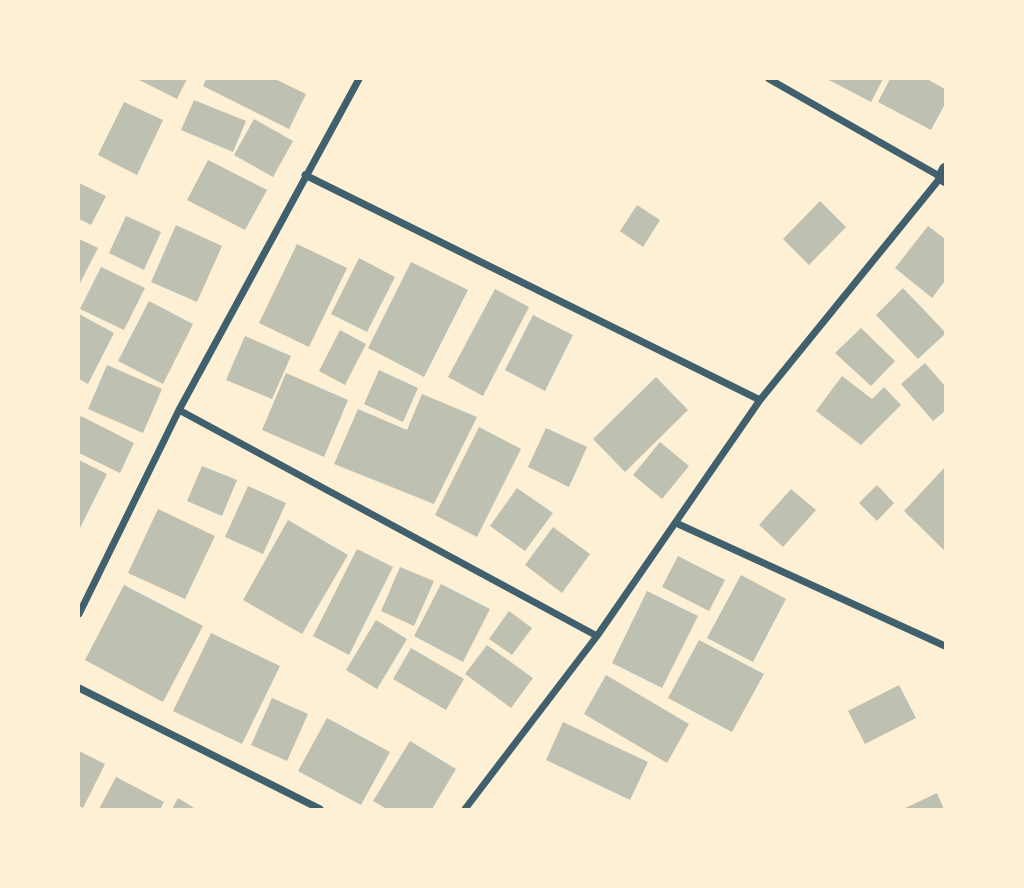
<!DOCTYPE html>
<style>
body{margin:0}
#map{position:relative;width:1024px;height:888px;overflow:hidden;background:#fdf0d5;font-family:"Zilla Slab",serif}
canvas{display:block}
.frame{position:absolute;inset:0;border:80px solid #fdf0d5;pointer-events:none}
</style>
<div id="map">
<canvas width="1024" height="888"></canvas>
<div class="frame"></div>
</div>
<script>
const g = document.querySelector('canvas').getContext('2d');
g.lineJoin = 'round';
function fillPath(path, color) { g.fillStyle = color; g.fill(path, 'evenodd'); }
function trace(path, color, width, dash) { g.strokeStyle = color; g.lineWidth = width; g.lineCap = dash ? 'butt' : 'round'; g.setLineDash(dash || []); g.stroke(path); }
const building = new Path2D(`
 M137 79H187L177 99Z
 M206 79H275L306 94 289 129 203 86Z
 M827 79H883L871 102Z
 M890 79H927L945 89V104L931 130 878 102Z
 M194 100 246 121 233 152 181 130Z
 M124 102 163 120 137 175 98 155Z
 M254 119 293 141 273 177 234 155Z
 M208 160 267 190 245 230 187 200Z
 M79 183 106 196 91 225 79 219Z
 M820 201 846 227 809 265 783 239Z
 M637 205 660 220 643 247 620 231Z
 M126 216 161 232 144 270 109 253Z
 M176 225 222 246 197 302 151 282Z
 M928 226 945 239V281L932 298 895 268Z
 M79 239 98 248 79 285Z
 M297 244 347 268 309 347 259 323Z
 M359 258 395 277 367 332 331 314Z
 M411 262 468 290 424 377 368 348Z
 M101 267 145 288 124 330 80 309Z
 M903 288 945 332V334L918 359 876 315Z
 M495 289 529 307 483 396 448 377Z
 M149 301 193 324 163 384 118 361Z
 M79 314 114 333 88 384 79 379Z
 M533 315 573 335 545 391 505 370Z
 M861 328 895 361 871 386 835 353Z
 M340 330 366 344 345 385 319 371Z
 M245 336 291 356 272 399 226 380Z
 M925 363 945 386V411L933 421 901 384Z
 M107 365 162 389 143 433 88 409Z
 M379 370 418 388 403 422 364 404Z
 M286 373 348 400 324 457 262 430Z
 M842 376 872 399 884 387 901 405 861 445 816 411Z
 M656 377 688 410 625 472 593 439Z
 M422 394 477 417 434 504 334 464 358 409 407 430Z
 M81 416 134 443 120 473 79 453V421Z
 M479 427 521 449 477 537 435 515Z
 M546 428 587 447 569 487 528 467Z
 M660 442 689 466 662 499 633 475Z
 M79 460 107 474 79 530Z
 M202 466 237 480 222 516 187 501Z
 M945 467V551L904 511Z
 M877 485 894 503 877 521 859 503Z
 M248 486 286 503 263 554 225 537Z
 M517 488 553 513 525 551 490 526Z
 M791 489 816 510 783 547 759 525Z
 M158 509 215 536 185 599 128 573Z
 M288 520 348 555 302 634 243 600Z
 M553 527 590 554 562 593 525 565Z
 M357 549 393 567 349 655 313 636Z
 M678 556 725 580 709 611 662 587Z
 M400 567 434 581 414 626 381 611Z
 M741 575 786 599 753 662 707 638Z
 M441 584 490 609 463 662 414 636Z
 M124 585 203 626 163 702 85 660Z
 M647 591 698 616 662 688 612 663Z
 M509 611 532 628 512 655 489 639Z
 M376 620 407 639 377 689 346 670Z
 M211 633 280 666 242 744 173 711Z
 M699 640 764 674 732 732 668 698Z
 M487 645 533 678 511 708 465 674Z
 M411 648 464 679 446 710 393 679Z
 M606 675 689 724 667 763 584 714Z
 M899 685 916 718 865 744 848 711Z
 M272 698 308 714 287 761 251 745Z
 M327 718 390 752 361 805 298 771Z
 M563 722 648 762 630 800 546 760Z
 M410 741 456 769 432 809H387L373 801Z
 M79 751 105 764 83 808 79 806Z
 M116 777 164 802 160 809H99Z
 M937 793 944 809H903Z
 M178 798 196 809H172Z`);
const minor = new Path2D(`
 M305 175 760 400
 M179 410 597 636
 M676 523 945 646
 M79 614 179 410 359 79
 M79 688 320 809
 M465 809 597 636 760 400 941 177 769 79`);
const tertiary = new Path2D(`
 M945 169 941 177 945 180`);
fillPath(building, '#bec0b2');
trace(minor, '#3f606c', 7);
trace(tertiary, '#3f606c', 12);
</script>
